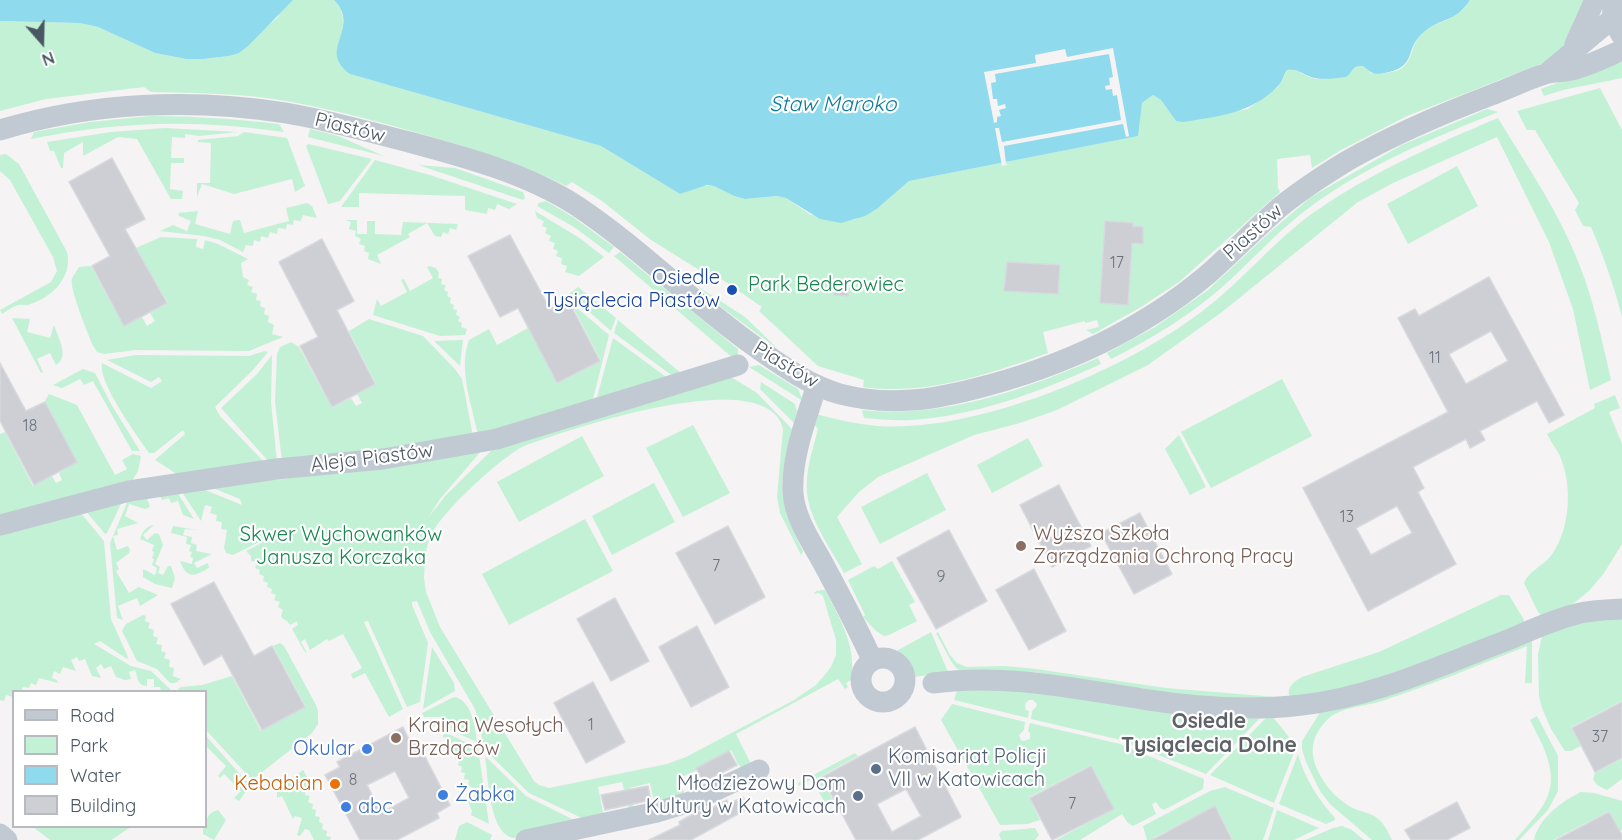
<!DOCTYPE html>
<meta charset="utf-8">
<style>
body{margin:0}
#map{position:relative;width:1622px;height:840px;overflow:hidden;background:#f5f3f3;font-family:Quicksand,sans-serif}
canvas{display:block}
.legend{position:absolute;left:12px;top:690px;width:195px;height:138px;box-sizing:border-box;background:#fff;border:2px solid #b7bbc0;margin:0;padding:8px 10px;list-style:none;font-size:18px;color:#4a5661}
.legend li{display:flex;align-items:center;gap:12px;height:30px}
.legend b{width:30px;border:2px solid #b7bbc0}
.north{position:absolute;left:12px;top:12px;width:60px;height:60px;-webkit-text-stroke:4px #fff;paint-order:stroke;rotate:160deg;font-size:16px;font-weight:700;line-height:24px;text-align:center;color:#4a5661}
.north::after{content:'';display:block;margin:auto;width:21px;height:27px;background:#4a5661;clip-path:polygon(50% 0,100% 100%,50% 72%,0 100%)}
</style>
<div id="map">
<canvas width="1622" height="840"></canvas>
<ul class="legend">
<li><b style="height:8px;background:#c1cad2"></b>Road</li>
<li><b style="height:16px;background:#c3f1d5"></b>Park</li>
<li><b style="height:16px;background:#90daee"></b>Water</li>
<li><b style="height:16px;background:#cdcfd5"></b>Building</li>
</ul>
<div class="north">N</div>
</div>
<script>
const g = document.querySelector('canvas').getContext('2d');
g.lineJoin = 'round';
function fillPath(path, color) { g.fillStyle = color; g.fill(path, 'evenodd'); }
function trace(path, color, width, dash) { g.strokeStyle = color; g.lineWidth = width; g.lineCap = dash ? 'butt' : 'round'; g.setLineDash(dash || []); g.stroke(path); }
function write(font, color, halo, rows, align = 'center') {
  g.font = font + ' Quicksand,sans-serif'; g.lineWidth = 4.5; g.setLineDash([]); g.textBaseline = 'middle'; g.strokeStyle = halo; g.fillStyle = color; for (const [text, x, y, turn = 0] of rows) {
    g.save(); g.translate(x, y); g.rotate((+turn || 0) * Math.PI / 180); g.textAlign = isNaN(turn) ? turn : align; if (halo) g.strokeText(text, 0, 0); g.fillText(text, 0, 0); g.restore();
  }
}
const green = new Path2D(`
 M293 0H334C346 13 345 28 338 43L350 74 601 146 680 194 699 186H714L734 196 745 199 777 196 786 198 811 215 854 220 878 208 909 181 1137 136 1142 103 1153 95 1161 100 1176 121 1248 109 1278 87 1287 70C1299 68 1306 79 1318 79 1324 79 1346 74 1351 71 1356 67 1356 66 1363 66L1371 73C1380 73 1396 74 1403 67 1413 59 1412 43 1421 35 1439 17 1454 25 1470 0H1588L1568 44 1543 63 1407 116 1341 150 1312 168 1310 155 1277 159 1278 188 1280 192 1179 282 1141 307 1093 334 1086 330 1099 327 1097 320 1085 323V321L1043 332 1048 353C989 374 926 396 863 387L864 380 818 366 759 311 762 307 720 278 717 281 651 240 602 201 572 182 566 186C521 164 474 149 425 135 376 121 325 107 274 99 233 93 192 93 151 92L144 87 46 99 0 111V21L80 23 98 27 155 53 186 59H203L229 56 277 18 284 7Z
 M1622 58V78L1563 90 1544 96 1541 89Z
 M1600 88 1622 130V317C1614 286 1604 257 1591 227L1583 226 1575 210 1579 203 1535 130H1527L1517 111Z
 M1487 109 1498 112C1433 138 1367 165 1310 207 1281 228 1256 256 1229 281 1194 313 1153 338 1111 359L1107 353 1155 327 1208 290 1270 232 1311 197 1402 145Z
 M150 116C193 116 236 119 279 124L284 132C194 119 120 121 31 139L34 132 90 122Z
 M1498 118C1527 166 1559 212 1579 264 1594 301 1602 341 1611 380L1590 390 1573 309 1549 242 1497 137 1393 183 1358 202 1222 312 1148 365 1057 410 1020 423 974 435 878 477 859 492 837 517 862 564 844 573C831 549 810 521 807 493 805 471 813 449 818 429L813 423 815 414C835 419 856 424 877 426 977 433 1127 370 1205 309 1243 280 1274 241 1313 213 1370 173 1434 145 1498 118Z
 M165 128 238 132 199 136 185 134V138L172 137 171 158H184V163H171L170 189 183 191 182 199H171L137 139 118 137 83 156V142L64 153 63 168H61L54 151H50L47 142 111 132Z
 M310 129 338 136 384 156 308 137Z
 M244 132 287 138 305 186 295 192 292 179 234 194 202 184 197 197V183H210L211 143 198 142V140L238 136Z
 M308 144 372 159 340 201 328 204 306 146Z
 M6 154 19 164 67 252C73 278 51 298 28 305 25 306 22 304 19 305 13 306 7 311 2 314L0 310 51 282 57 271 53 257 10 180 0 171V155Z
 M375 160 430 175 517 204 509 209 497 204 495 210 488 208 487 214 465 210V196L359 193V207H341Z
 M418 165 455 168 523 192 525 198 523 200Z
 M1457 166 1478 206 1408 244 1387 204Z
 M546 201 573 217 614 247 609 253 574 227 537 206 539 203Z
 M307 203 312 206 317 218 303 215 301 221 294 220 293 225 287 224 286 229 278 228 277 234 270 232 268 238 261 236 260 242 254 240 253 246 246 245 243 252 220 240 204 236 160 231 173 225 187 231 191 221 179 216 178 213 198 211 195 224 230 234 233 221 240 220 244 233 289 221 286 208Z
 M535 211 581 239 604 257 579 276 565 272 567 266 561 264 562 258 556 256 558 251 553 249 555 243 549 241 551 236 545 233 547 228 542 226 544 221 537 218Z
 M345 220H357V234H367V221H375V234L401 235 403 222 458 224 456 230 450 228 448 234 443 232 441 237 435 236 427 223 408 234 410 237 377 255 381 264 368 259 369 253 364 251 365 246 359 244 361 239 355 236 356 231 349 229 351 222Z
 M161 237 197 239 196 247 203 249 205 240 218 244 248 259 241 263 243 277 249 280 247 285 253 287 251 292 257 294 256 300 261 301 260 306 265 308 264 314 269 316 268 322 274 325 272 334 283 337 249 351 136 350 104 354 97 352 92 344C88 333 69 288 72 279 73 275 77 271 79 267L91 266 124 326 142 317 147 326 155 321 150 313 168 303 136 248Z
 M620 252 738 349V355L734 359 614 256Z
 M429 266 436 268 439 273 438 278 442 279 441 284 446 285 444 290 448 292 447 296 451 298 450 303 454 305 453 309 457 310 456 315 460 317 458 321 462 323 461 327 467 329 465 335 440 336 373 315 377 299 381 306 407 292 401 280 404 279 410 291 433 278 427 267Z
 M697 286 745 317 778 349 725 310Z
 M578 287 616 318 611 331 569 294Z
 M571 303 609 335 592 403 478 435C472 405 458 370 469 340L489 329 497 345 528 328 557 384 601 361Z
 M12 318 30 319 27 332 50 338 54 325C58 337 70 357 56 365L50 353 37 359 43 372 41 373Z
 M369 319 423 336 455 369 462 379 473 436 394 450 282 461 275 402 277 354 280 347 291 342 299 347 332 408 351 398 356 406 362 403 357 394 376 384 349 331Z
 M618 320 682 374 674 377 614 333Z
 M613 338 669 379 596 401Z
 M463 340 460 366 434 341Z
 M265 351 268 352 253 370 215 407 220 416 265 463 180 476 155 460 185 434 183 430 154 453H149C137 435 98 383 102 363L151 388 162 381 159 377 151 382 107 360 136 355 249 356Z
 M272 355 271 402 277 462 270 463 221 408 257 374Z
 M1098 358 1101 364C1042 391 976 416 911 420 895 421 880 419 864 418L862 410C943 419 1024 390 1098 358Z
 M759 365 798 389 803 401 749 367Z
 M83 369 95 373 111 404 140 451H132L93 381 84 385 80 379 62 388 53 385Z
 M731 377 757 393 792 429C778 485 777 499 803 551L801 555 780 513 777 497 783 429C768 361 563 431 522 447 498 460 443 511 431 535 428 541 427 547 426 553L416 552 413 549 412 557 414 556 425 558 424 578 426 592 440 627 534 781 539 785 549 788 667 764 686 757 794 700 816 685 824 676 831 667 836 655V640L823 596 819 593 814 594 816 591 825 590C840 619 857 646 851 680L846 683 848 687 845 689 838 679 736 734 751 764 744 770 738 764 731 750 696 768V771L678 778 686 797 655 807 650 783 630 788 634 809H629L622 782 598 787 604 817 588 821 529 793 485 750 475 709 430 632 417 601 412 602V605L428 643 420 702 407 707 368 621 364 622 403 709 389 717 365 673 353 679 351 674 362 668 343 634 329 641 327 639 310 650 305 639 301 642 307 653 305 652 292 629 298 625 297 621 290 625 287 621 283 619 281 616 283 610 278 607 280 602 274 600 276 595 271 593 272 589 267 587 268 583 263 581 264 576 259 574 260 570 255 568 257 562 251 561V556L246 551 260 544 259 542 233 555 226 553 224 548 227 530 221 529 222 522 216 521 217 515 210 513 212 507 205 505 201 521 182 492 198 487 242 505 240 499 208 486 275 477 276 480 283 479 482 450 440 499 428 518 446 495 496 446Z
 M1282 379 1312 436 1211 488 1181 432Z
 M761 382 795 404 797 411 794 423 760 389Z
 M49 394 77 405 115 475 127 469 122 460 133 454 141 456 138 471 130 484 0 518V434L5 432 33 486 52 476 56 483 62 480 59 473 77 462 45 401Z
 M1615 395 1620 408 1609 412 1622 444V544L1604 573 1589 591 1574 603 1561 611 1542 616 1538 612 1524 583C1529 571 1542 566 1550 557 1571 530 1573 484 1559 454 1555 448 1551 441 1547 434L1595 408 1594 404Z
 M693 425 730 493 683 517 646 448Z
 M1179 435 1206 487 1190 495 1165 449Z
 M582 436 604 476 519 522 497 482Z
 M1028 438 1043 466 992 493 977 465Z
 M927 473 946 510 880 544 861 507Z
 M654 483 675 522 612 555 592 516Z
 M177 492 194 519 183 515 178 501 171 503 169 498 162 500 160 495 154 498 153 495 147 498 150 507 145 509 129 504 125 516 138 523 117 529 118 535 113 536 117 550 128 546 130 550 129 553 116 563 119 569 116 571 129 593 139 587 158 595 140 606 137 598 118 606 123 620 117 618 110 543 129 498Z
 M123 500 107 533 105 534 84 509Z
 M80 512 104 541 111 619 128 657 127 659 100 641 94 644 131 666 151 671 172 691H161L160 687H154V679H147V686C138 687 137 676 135 670L129 672 131 679 125 680 116 677 111 666 104 669 101 664 96 668 101 678 92 676 85 659 79 661 77 657 71 660 76 671 63 667 60 674 54 671 52 678 57 680 58 683 39 678 36 685 31 683 29 688 23 687 21 691 14 692 13 697 6 695 4 701 0 700V532Z
 M585 519 613 571 509 625 482 574Z
 M154 525 143 535 147 540 155 533 159 534 163 545 155 564 160 567 158 573 163 575 168 566H171L175 578 172 588 155 584 143 577V569L155 575 157 568 152 565 154 559 152 558 154 552 152 551 154 545 140 539C142 532 146 526 154 525Z
 M173 526 197 530 185 529 183 535 192 537 191 543 197 545 196 551 212 554 194 563 197 568 208 563 209 568C195 576 187 580 180 561L192 564 193 558 190 557 192 552 189 551 191 545 186 544 187 537 171 533Z
 M892 561 915 602 909 605 917 621 889 635 884 636 876 631 863 617 865 615 848 580 874 566 878 569Z
 M1501 595H1509L1524 620V626L1356 686 1290 697C1286 687 1294 682 1302 677L1379 652Z
 M143 615 146 616 145 621 150 623 148 628 154 630 153 636 158 638 156 644 162 645 161 651 166 653 164 658 170 660 169 667 174 668 173 676 181 679 175 683H170L157 669 137 661 122 631 126 624Z
 M1622 615V701L1571 727 1581 746 1571 751H1565L1551 729 1542 708 1539 696 1538 654 1542 636 1568 623Z
 M931 632 948 672 914 677 905 661 893 653Z
 M938 632 950 655 957 663 967 667 1005 666 1036 669 1166 688 1275 697 1271 701 1191 696 1034 672 990 670 963 672 956 668 951 661 936 633Z
 M1532 641V683H1525L1527 646C1479 665 1431 685 1382 701 1366 706 1342 707 1329 718 1311 735 1308 753 1320 775 1328 790 1340 802 1355 809 1362 812 1371 813 1377 818 1384 823 1388 832 1392 840H1372L1330 804 1320 791 1306 762 1302 749V741L1321 711Z
 M280 643 284 646 316 705 318 711V724L312 733 252 780 206 730V692L178 691V689L181 687 202 685 232 676 261 731 306 707 273 646Z
 M432 647 454 683 455 691 423 709Z
 M970 685 1260 718 1206 774 1121 740 1031 719 1032 711 1036 707 1037 704 1033 700H1029L1025 704 1026 710 1029 711 1028 718 954 700 958 687Z
 M454 697C472 700 475 727 477 742L442 726 429 725 428 724 442 723V717H424L422 713Z
 M952 704 1025 722 1024 730 1019 735 1021 740 1023 741 1030 739V733L1028 731 1030 723 1120 744 1204 779 1203 789 1164 810 1160 808 1156 802 1152 804 1156 814 1133 826 1128 823 1122 814 1080 840H1056L1114 809 1091 765 1029 797 1040 820 1027 824 1000 825 941 720Z
 M1272 716 1293 742 1295 750 1274 803 1210 775 1266 718Z
 M1537 716 1558 756V791L1548 810 1519 840H1515C1525 828 1543 810 1548 795 1558 770 1541 742 1530 720Z
 M444 732 478 748 489 824 471 815 472 811 467 799 474 801 475 794 471 793 472 787 468 786 469 780 464 779 465 773 461 772 462 767 458 765 459 760 455 759 456 753 453 752 454 746 449 744 450 739 443 737Z
 M206 736 247 782V790L239 801 234 798 241 791 224 774 220 778 218 776 226 766 206 746Z
 M855 753 858 756 821 776 833 800 827 807 812 779 799 786 798 783Z
 M1298 754C1305 779 1318 799 1335 818V820L1326 824 1279 804Z
 M485 756 526 796 580 823 513 838C489 833 488 776 485 756Z
 M1622 759V779L1607 790 1597 785 1593 779 1595 773Z
 M303 770 315 790 306 789 305 795 310 796 308 802 313 804 312 809 316 810 315 816 320 817 319 822 323 824 322 829 327 831 326 836 331 837 330 840H314L309 830 305 829 300 836 297 835 302 818 295 816 293 819 282 796 277 798V791Z
 M1225 787 1274 808 1263 840H1233L1215 806 1153 838V840H1147L1143 826 1210 791Z
 M1581 792 1594 793 1622 801V830L1620 831 1609 811 1553 840H1534C1538 819 1562 801 1581 792Z
 M218 810 226 820 214 840 203 834V827L206 826C206 818 209 812 218 810Z
 M1277 810 1319 828 1294 840H1268Z
 M467 822 492 835 490 840H455L459 826Z
 M1342 826 1352 830 1364 840H1305L1333 828Z
 M33 827H131L111 840H50Z
 M1035 828 1039 835 1035 840H1001L999 834 1002 831Z`);
const water = new Path2D(`
 M0 0H293L248 46 239 53 229 56 203 59H186L155 53 98 27 80 23 0 21Z
 M334 0H1470C1454 24 1443 16 1424 32 1403 49 1419 67 1384 73 1374 75 1371 73 1363 66 1352 65 1353 72 1346 77 1336 78 1325 80 1315 78 1305 76 1298 68 1287 70 1283 75 1283 81 1278 86 1251 114 1219 116 1183 122L1176 121 1161 100 1153 95 1142 103 1138 136 909 181 878 208 865 216 841 223 820 219 786 198 777 196 745 199 734 196 714 186 707 185 680 194 601 146 350 74C316 49 362 29 334 0Z`);
const pier = new Path2D(`
 M1113 48 1129 136 1126 137 1123 124 1004 146 1006 164H1010L1002 166 995 128H999L1002 142 1121 120 1117 95 1113 96 1112 89 1106 90 1105 86 1110 85 1109 78 1113 77 1109 54 995 74 996 82 991 83 993 99H997L998 106 1005 104 1006 108 999 110 1001 116 997 117V122L994 123 984 72 1036 63 1035 55 1065 49 1067 57Z`);
const building = new Path2D(`
 M112 158 145 219 125 229 167 303 124 326 92 266 110 256 69 182Z
 M1105 221 1133 223V226L1143 227V244L1132 243 1128 305 1100 303Z
 M510 235 550 309 568 300 600 361 557 383 518 308 500 317 468 256Z
 M322 239 354 301 337 310 375 384 332 407 300 346 318 337 279 262Z
 M1007 262 1060 265 1058 294 1004 291Z
 M1489 277 1564 415 1549 423 1537 401 1480 431 1485 440 1470 448 1466 439 1413 467 1424 488 1418 492 1456 564 1368 611 1303 488 1448 412 1398 318 1415 309 1419 316ZM1491 331 1508 361 1466 384 1449 354ZM1397 506 1412 533 1371 555 1356 528Z
 M835 282 848 283V296L834 295Z
 M0 363 26 411 45 402 77 462 34 485 0 421Z
 M1059 485 1091 546 1052 567 1020 505Z
 M1140 513 1172 574 1134 594 1101 533Z
 M728 526 765 597 715 624 676 553Z
 M949 530 987 601 936 629 897 558Z
 M1034 569 1066 631 1029 650 996 590Z
 M214 582 254 656 272 646 305 707 262 730 222 655 204 665 171 604Z
 M615 598 649 661 611 681 577 619Z
 M697 626 729 687 691 707 659 647Z
 M593 682 625 742 586 763 554 703Z
 M1622 702V758L1595 772 1572 728Z
 M403 727 410 742 416 739 450 805 437 813 439 818 397 840H360L325 775 340 767 337 762ZM395 771 409 798 381 813 367 785Z
 M915 727 961 817 918 840H856L822 777ZM906 789 921 816 892 832 877 804Z
 M729 751 737 765 703 782 696 768Z
 M1091 766 1114 809 1052 840 1030 798Z
 M648 786 651 800 605 810 601 795Z
 M743 797 749 808 691 840H649L680 825 679 822 693 814 711 806 712 808 727 800 729 804Z
 M1457 802 1470 828 1447 840H1411L1405 830Z
 M1215 806 1232 840H1152Z
 M1609 812 1622 835V840H1556Z`);
const street = new Path2D(`
 M1614 0 1612 19 1622 36
 M1575 44 1595 0
 M1547 73 1612 19
 M0 130C92 102 192 98 286 113 328 120 368 132 409 142 465 157 528 174 577 206 640 248 692 302 754 346 781 365 808 385 840 394 863 400 888 402 912 400 933 399 954 394 974 389 1058 368 1140 331 1207 275 1232 253 1255 229 1280 207 1301 190 1324 175 1347 161 1394 134 1444 113 1494 94 1511 88 1528 79 1545 74 1553 71 1563 72 1571 70 1589 66 1606 57 1622 50
 M817 385C806 419 791 458 793 493 795 519 812 543 824 565 841 597 858 628 872 660
 M0 525 129 491 276 469 383 459 497 439 738 365
 M861 680a22 22 0 1 1 44 0a22 22 0 1 1-44 0Z
 M933 683C1007 673 1076 689 1149 700 1200 708 1251 711 1302 705 1373 697 1439 666 1505 641 1527 632 1550 621 1573 615 1588 610 1606 610 1622 609
 M0 834 7 840
 M526 840 657 812 693 801 759 770`);
const markers = [
 [732,290,6,"#1a4fb4"],
 [1021,546,6,"#8d6e63"],
 [396,738,6,"#8d6e63"],
 [367,749,6,"#3f7fe0"],
 [876,769,6,"#5c6f8a"],
 [335,784,6,"#e8710a"],
 [443,795,6,"#3f7fe0"],
 [858,796,6,"#5c6f8a"],
 [346,807,6,"#3f7fe0"]
];
const numberNames = [
 ["17",1117,263],
 ["11",1435,358],
 ["18",30,426],
 ["13",1347,517],
 ["7",716,566],
 ["9",941,577],
 ["1",591,725],
 ["37",1600,737],
 ["8",353,780],
 ["7",1072,804]
];
const streetNames = [
 ["Piastów",350,128,14],
 ["Piastów",1253,232,-42],
 ["Piastów",786,365,31],
 ["Aleja Piastów",372,458,-7]
];
const transitNames = [
 ["Osiedle",720,278],
 ["Tysiąclecia Piastów",720,301]
];
const parkNames = [
 ["Park Bederowiec",826,285],
 ["Skwer Wychowanków",341,535],
 ["Janusza Korczaka",341,558]
];
const educationNames = [
 ["Wyższa Szkoła",1033,534],
 ["Zarządzania Ochroną Pracy",1033,557],
 ["Kraina Wesołych",408,726],
 ["Brzdąców",408,749]
];
const shopNames = [
 ["Okular",355,749,"right"],
 ["Żabka",455,795],
 ["abc",358,807]
];
const serviceNames = [
 ["Komisariat Policji",888,757],
 ["VII w Katowicach",888,780],
 ["Młodzieżowy Dom",846,784,"right"],
 ["Kultury w Katowicach",846,807,"right"]
];
const foodNames = [
 ["Kebabian",323,784]
];
const waterNames = [
 ["Staw Maroko",833,105]
];
const neighbourhoodNames = [
 ["Osiedle",1209,722],
 ["Tysiąclecia Dolne",1209,746]
];
fillPath(green, '#c3f1d5');
fillPath(water, '#90daee');
fillPath(pier, '#f5f3f3');
fillPath(building, '#cdcfd5');
trace(building, '#d7d9de', 1.5);
trace(street, '#c1cad2', 21);
for (const [x, y, r, color] of markers) { const dot = new Path2D(); dot.arc(x, y, r, 0, 2 * Math.PI); g.fillStyle = color; g.fill(dot); trace(dot, '#fff', 2); }
write('16px', '#6b747e', null, numberNames);
write('20px', '#4a5661', '#fff', streetNames);
write('20px', '#164399', '#fff', transitNames, 'right');
write('20px', '#17864f', '#fff', parkNames);
write('20px', '#785e54', '#fff', educationNames, 'left');
write('20px', '#366cbe', '#fff', shopNames, 'left');
write('20px', '#4e5e75', '#fff', serviceNames, 'left');
write('20px', '#c56008', '#fff', foodNames, 'right');
write('italic 21px', '#0c7c9b', '#fff', waterNames);
write('bold 21px', '#5f6368', '#fff', neighbourhoodNames);
</script>
